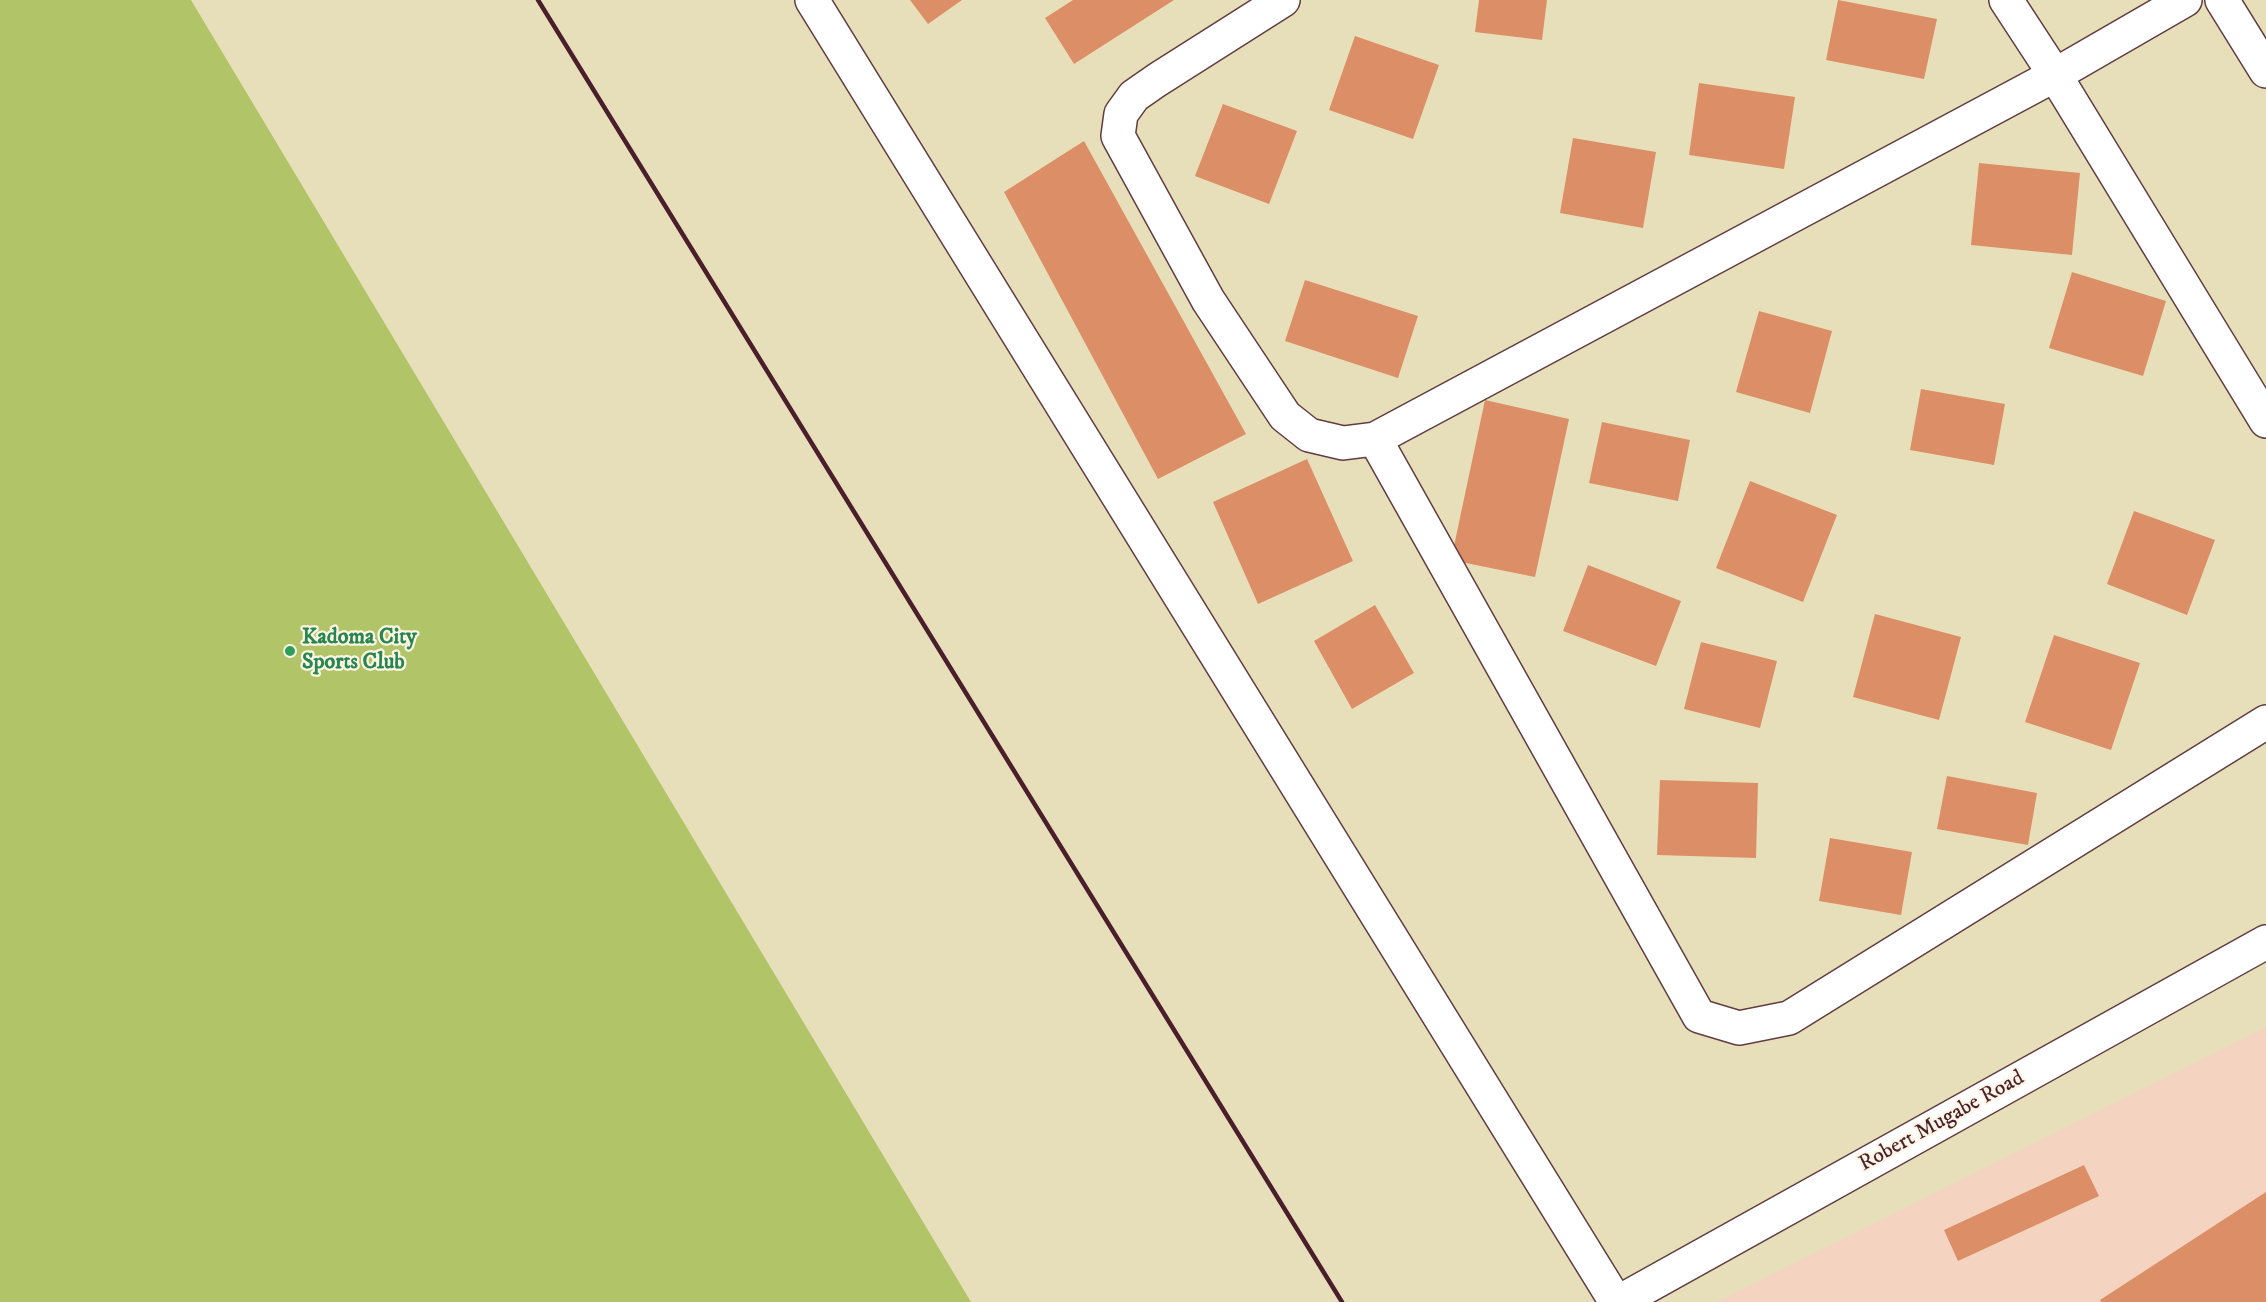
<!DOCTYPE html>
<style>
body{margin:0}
canvas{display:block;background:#e7dfba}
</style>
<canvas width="2266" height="1302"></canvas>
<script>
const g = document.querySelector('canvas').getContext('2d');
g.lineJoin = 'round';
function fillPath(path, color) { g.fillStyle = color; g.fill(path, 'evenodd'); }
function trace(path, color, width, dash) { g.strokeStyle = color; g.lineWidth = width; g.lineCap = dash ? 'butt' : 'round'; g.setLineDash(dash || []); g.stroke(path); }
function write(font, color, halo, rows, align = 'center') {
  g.font = font + ' "IM FELL DW Pica",serif'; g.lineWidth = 4.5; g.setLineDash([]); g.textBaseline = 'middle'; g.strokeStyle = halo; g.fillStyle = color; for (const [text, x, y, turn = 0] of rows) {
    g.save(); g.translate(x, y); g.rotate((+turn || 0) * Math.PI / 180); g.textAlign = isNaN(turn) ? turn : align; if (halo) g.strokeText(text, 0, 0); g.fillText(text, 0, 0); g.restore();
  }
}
const built = new Path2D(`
 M2266 1027V1302H1717Z`);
const green = new Path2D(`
 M0 0H191L971 1302H0Z`);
const building = new Path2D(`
 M910 0H962L928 24Z
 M1073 0H1174L1074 64 1045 18Z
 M1479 0H1547L1542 40 1475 32Z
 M1838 0 1937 19 1924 79 1826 60Z
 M1355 36 1439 65 1413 139 1329 110Z
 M1699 83 1795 97 1784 169 1689 155Z
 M1223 104 1297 131 1269 204 1195 176Z
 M1573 138 1656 152 1643 228 1560 213Z
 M1084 141 1246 434 1158 479 1004 192Z
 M1979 163 2080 173 2072 255 1971 245Z
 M2072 272 2166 301 2143 376 2049 348Z
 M1305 280 1418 316 1398 378 1285 341Z
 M1759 311 1832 331 1810 413 1736 392Z
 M1921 389 2005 404 1994 465 1910 450Z
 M1485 400 1569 419 1535 577 1451 560Z
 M1602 422 1690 440 1678 501 1589 483Z
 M1307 459 1353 561 1258 604 1213 502Z
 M1750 481 1837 515 1803 602 1716 568Z
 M2134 511 2215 540 2187 615 2107 584Z
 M1588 565 1681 601 1656 666 1563 631Z
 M1375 605 1414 673 1352 709 1314 641Z
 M1875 614 1961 637 1939 720 1853 697Z
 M2054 635 2140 663 2111 750 2025 722Z
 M1701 642 1777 661 1760 728 1684 709Z
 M1947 776 2037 793 2028 845 1937 829Z
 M1660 780 1758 783 1756 858 1657 855Z
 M1830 838 1912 852 1901 915 1819 901Z
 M2084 1165 2099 1196 1958 1261 1944 1230Z
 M2266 1192V1302H2101L2100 1300Z`);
const minor = new Path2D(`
 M812 0 1616 1302
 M1283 0 1157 80 1134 96 1121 114 1118 136 1208 300 1285 416 1309 435 1343 443 1375 439 1699 1016 1739 1028 1789 1018 2266 722
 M2006 0 2055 75 2266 421
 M1375 439 2055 75 2185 0
 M1619 1302 2266 942`);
const highway = new Path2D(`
 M2222 0 2266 71`);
const rail = new Path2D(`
 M538 0 1342 1302`);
const markers = [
 [290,651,6,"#2e9e5b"]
];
const leisureNames = [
 ["Kadoma City",302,638],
 ["Sports Club",302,663]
];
const streetNames = [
 ["Robert Mugabe Road",1942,1122,-29]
];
fillPath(built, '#f4d3c1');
fillPath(green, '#b1c468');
fillPath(building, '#dc8f67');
trace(minor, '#623c40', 36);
trace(highway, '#623c40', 36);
trace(minor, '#fff', 33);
trace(highway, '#fff', 33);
trace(rail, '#4a1f2b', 4.5);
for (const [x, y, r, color] of markers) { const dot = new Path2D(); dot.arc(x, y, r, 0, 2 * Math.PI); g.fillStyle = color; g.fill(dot); trace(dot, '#fcf5e5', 2); }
write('bold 22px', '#27864d', '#fcf5e5', leisureNames, 'left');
write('22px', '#4a1f2b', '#fcf5e5', streetNames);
</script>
